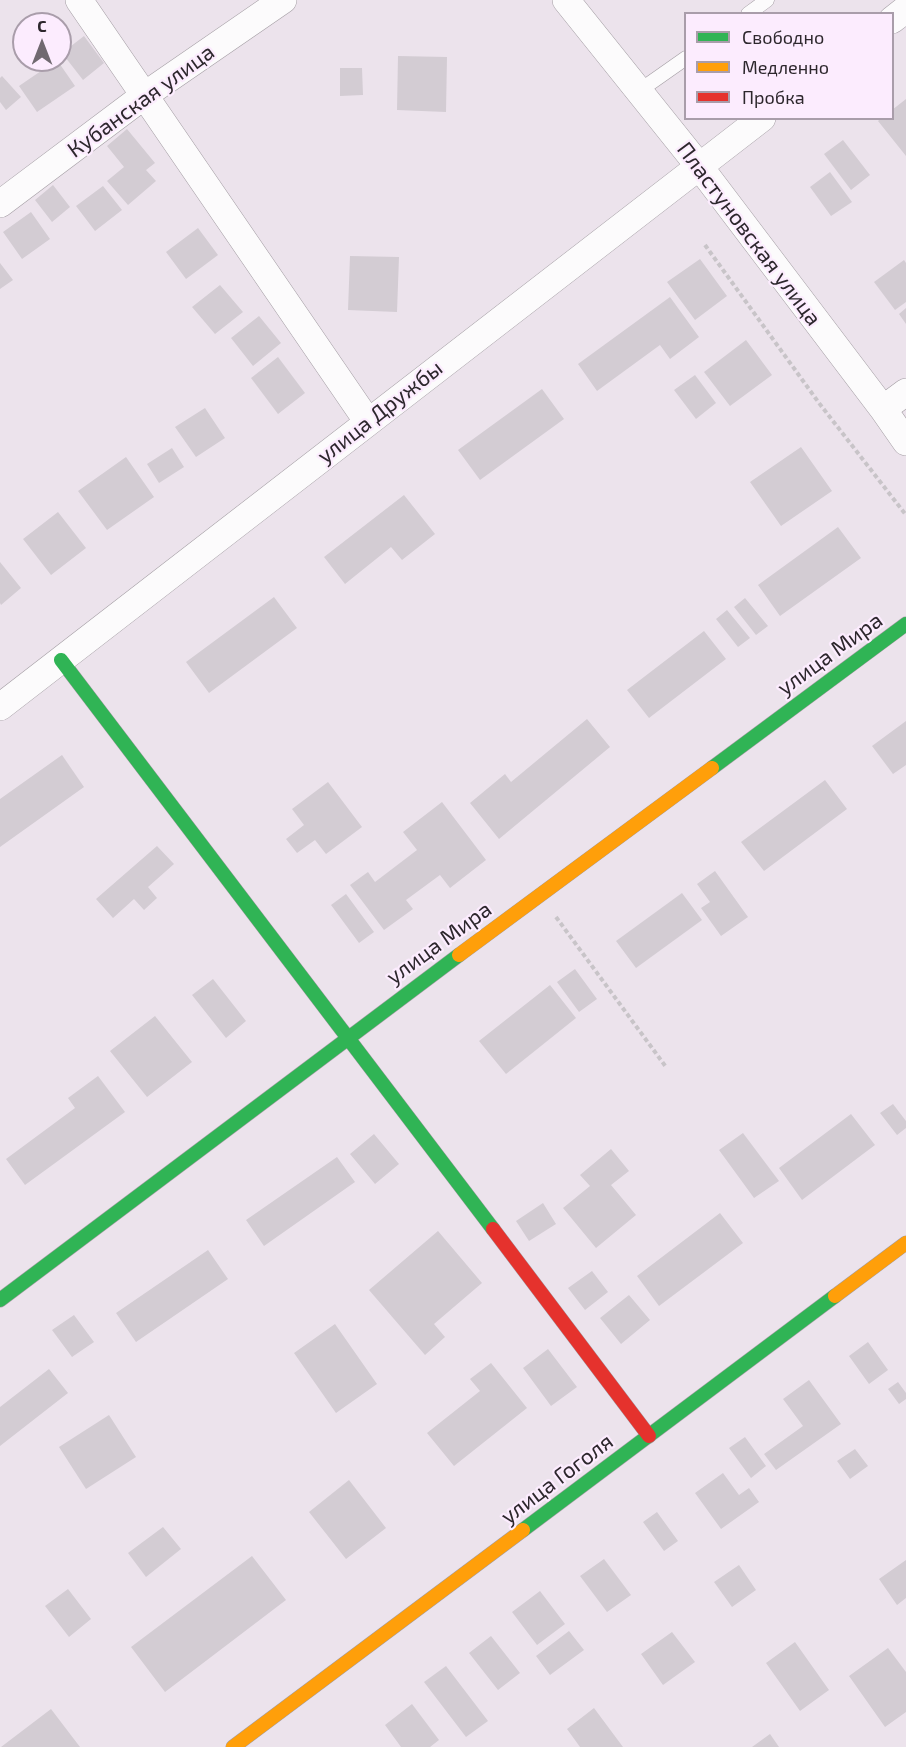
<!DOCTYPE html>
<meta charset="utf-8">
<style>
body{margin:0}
#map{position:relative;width:906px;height:1747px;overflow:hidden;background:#ece3ec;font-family:"Exo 2",sans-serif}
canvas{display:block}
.legend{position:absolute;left:684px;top:12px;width:210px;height:108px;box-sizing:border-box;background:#fcecfe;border:2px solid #a99daa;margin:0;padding:8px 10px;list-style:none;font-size:18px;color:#2d272d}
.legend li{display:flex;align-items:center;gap:12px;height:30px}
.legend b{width:30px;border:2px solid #a99daa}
.north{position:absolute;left:12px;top:12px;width:60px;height:60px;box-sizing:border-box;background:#fcecfe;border:2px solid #a99daa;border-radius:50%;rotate:0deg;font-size:16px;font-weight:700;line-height:24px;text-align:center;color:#2d272d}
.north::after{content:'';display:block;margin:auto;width:21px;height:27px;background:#706970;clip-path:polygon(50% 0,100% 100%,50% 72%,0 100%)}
</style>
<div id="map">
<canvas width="906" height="1747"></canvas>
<ul class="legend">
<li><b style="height:8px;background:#30b455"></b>Свободно</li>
<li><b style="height:8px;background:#ff9f0a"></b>Медленно</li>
<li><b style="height:8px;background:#e5322d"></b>Пробка</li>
</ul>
<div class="north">С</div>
</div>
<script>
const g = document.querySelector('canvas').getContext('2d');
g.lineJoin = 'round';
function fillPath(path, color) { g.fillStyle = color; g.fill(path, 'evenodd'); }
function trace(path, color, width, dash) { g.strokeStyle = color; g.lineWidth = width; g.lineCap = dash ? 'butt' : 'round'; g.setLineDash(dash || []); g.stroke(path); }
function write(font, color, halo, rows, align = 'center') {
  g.font = font + ' "Exo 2",sans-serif'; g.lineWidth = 4.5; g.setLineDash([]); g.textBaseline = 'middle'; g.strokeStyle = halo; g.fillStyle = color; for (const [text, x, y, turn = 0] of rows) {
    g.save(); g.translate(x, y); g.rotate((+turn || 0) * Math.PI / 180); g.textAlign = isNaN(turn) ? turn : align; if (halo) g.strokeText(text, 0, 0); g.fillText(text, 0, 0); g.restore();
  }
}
const building = new Path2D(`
 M84 36 104 63 83 80 62 53Z
 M398 56 447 57 446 112 397 110Z
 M57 60 75 86 37 112 19 86Z
 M340 68H362L363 95 340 96Z
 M2 76 21 97 6 110 0 102V78Z
 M906 99V156L878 121 881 118H892V110Z
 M127 129 155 163 146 170 156 181 128 205 107 181 124 167 107 146Z
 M843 140 870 175 851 190 824 154Z
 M830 172 852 202 831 216 810 187Z
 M53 185 70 207 52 222 35 200Z
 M103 186 122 210 95 231 76 206Z
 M31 212 50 239 22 259 3 232Z
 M198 228 218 255 186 279 166 252Z
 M350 256 399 257 397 312 348 310Z
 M700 259 727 296 695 320 667 282Z
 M904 260 906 263V302L895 310 874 282Z
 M0 263 13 280 0 289Z
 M220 285 243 312 215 334 192 307Z
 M670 297 699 337 670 359 660 345 597 391 578 364Z
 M906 308V324L899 314Z
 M259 316 281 343 253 366 231 338Z
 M746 340 772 375 730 406 704 372Z
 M278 357 305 393 278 414 251 378Z
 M695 375 716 403 696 419 674 390Z
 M542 389 564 419 480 480 458 450Z
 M205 408 225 438 196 457 175 427Z
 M801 447 832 491 781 526 750 482Z
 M172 448 184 467 159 483 147 464Z
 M126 457 154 497 107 530 78 491Z
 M404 495 435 534 402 560 391 547 345 584 324 557Z
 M58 512 86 548 51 575 23 539Z
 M838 527 861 558 780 616 758 585Z
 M0 562 21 588 1 605 0 603Z
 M274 597 297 628 209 693 186 662Z
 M745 598 768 626 756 635 734 607Z
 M727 610 750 638 738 647 716 619Z
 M704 631 726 659 649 718 627 690Z
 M587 719 610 747 499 839 470 803 505 774 511 782Z
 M906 721V765L893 774 872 746Z
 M62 755 84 787 0 847V799Z
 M825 780 847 809 764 871 741 842Z
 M328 782 362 827 326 854 315 840 297 853 286 839 304 825 292 809Z
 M442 802 486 860 450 888 440 875 406 900 413 909 384 930 350 885 368 872 375 882 417 850 403 832Z
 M157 846 174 864 148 887 157 898 144 910 134 899 113 918 96 899Z
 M715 871 748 917 721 936 701 908 710 902 697 884Z
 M682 893 702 920 636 968 616 941Z
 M346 894 374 932 359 943 331 905Z
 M575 969 597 999 579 1012 557 982Z
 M213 979 246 1021 226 1038 192 995Z
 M550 985 576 1018 506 1074 479 1041Z
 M155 1016 192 1062 147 1097 110 1051Z
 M98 1076 125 1112 25 1185 6 1159 75 1108 68 1098Z
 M893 1104 906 1121V1128L897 1135 880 1113Z
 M851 1114 875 1145 802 1200 779 1168Z
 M743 1133 779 1181 754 1198 719 1150Z
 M374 1134 399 1164 375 1184 350 1154Z
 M611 1149 629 1171 611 1185 636 1215 596 1248 563 1208 590 1186 580 1175Z
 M337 1157 355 1182 264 1246 246 1220Z
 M543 1203 556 1224 529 1241 516 1221Z
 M720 1213 743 1243 659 1306 637 1276Z
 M438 1231 482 1283 434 1324 445 1337 425 1355 369 1290Z
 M208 1250 228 1279 136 1342 116 1313Z
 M592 1271 608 1292 585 1310 568 1288Z
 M629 1295 650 1320 621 1344 600 1318Z
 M74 1315 94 1342 72 1357 52 1330Z
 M335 1324 377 1384 336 1413 294 1353Z
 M868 1342 888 1370 869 1384 849 1356Z
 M548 1349 577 1387 551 1406 523 1368Z
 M491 1363 527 1408 454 1466 427 1433 480 1391 470 1379Z
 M49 1369 68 1393 0 1446V1407Z
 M809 1380 841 1424 776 1470 764 1454 803 1426 783 1399Z
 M898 1382 906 1393V1399L899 1404 888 1389Z
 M109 1415 136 1457 86 1489 59 1447Z
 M745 1437 766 1466 751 1478 729 1448Z
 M855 1449 868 1466 850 1479 837 1461Z
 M723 1473 739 1495 749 1488 759 1502 721 1529 695 1493Z
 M349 1480 386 1528 346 1559 309 1512Z
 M657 1512 678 1541 664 1551 643 1522Z
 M163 1527 181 1549 146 1577 128 1553Z
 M252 1556 286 1600 165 1692 131 1647Z
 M604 1559 631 1595 607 1612 580 1576Z
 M906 1560V1598L897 1605 879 1579Z
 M739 1565 756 1590 732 1607 714 1582Z
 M68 1589 91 1619 69 1637 45 1606Z
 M540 1591 565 1624 537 1645 512 1612Z
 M569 1631 584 1650 550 1675 536 1656Z
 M672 1632 695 1662 663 1685 641 1654Z
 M491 1636 520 1673 498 1690 469 1653Z
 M795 1642 829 1690 800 1711 766 1663Z
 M888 1648 906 1672V1712L885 1727 849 1676Z
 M446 1666 488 1721 466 1737 424 1682Z
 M412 1704 439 1740 430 1747H401L385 1725Z
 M594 1708 623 1747H580L567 1729Z
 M51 1709 80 1747H1Z
 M770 1734 779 1747H752Z`);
const path = new Path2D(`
 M705 245 819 403 906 515
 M556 917 666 1067`);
const lane = new Path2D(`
 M748 14 767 0
 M639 91 686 58`);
const street = new Path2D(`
 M79 0 368 422
 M566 0 699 166 883 409 906 442
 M892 20 906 9
 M0 204 145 95 283 0
 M883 409 906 392
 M0 707 762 118`);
const fast = new Path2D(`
 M61 660 493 1229
 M712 768 906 624
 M0 1300 459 955
 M523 1530 835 1296`);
const slow = new Path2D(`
 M459 955 712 768
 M835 1296 906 1243
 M233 1747 523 1530`);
const jam = new Path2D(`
 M493 1229 649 1436`);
const streetNames = [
 ["Кубанская улица",141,101,-36],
 ["Пластуновская улица",749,234,53],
 ["улица Дружбы",380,412,-38],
 ["улица Мира",830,654,-36],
 ["улица Мира",439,943,-36],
 ["улица Гоголя",557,1479,-37]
];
fillPath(building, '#d3ccd3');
trace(lane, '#a29ca2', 15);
trace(street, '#a29ca2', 28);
trace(fast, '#a29ca2', 15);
trace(slow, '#a29ca2', 15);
trace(jam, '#a29ca2', 15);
trace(path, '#c8c4c8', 4, [4.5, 3]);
trace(lane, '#fcfbfc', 14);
trace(street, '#fcfbfc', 27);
trace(fast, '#30b455', 14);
trace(slow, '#ff9f0a', 14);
trace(jam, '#e5322d', 14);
write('22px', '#2d272d', '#fcecfe', streetNames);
</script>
